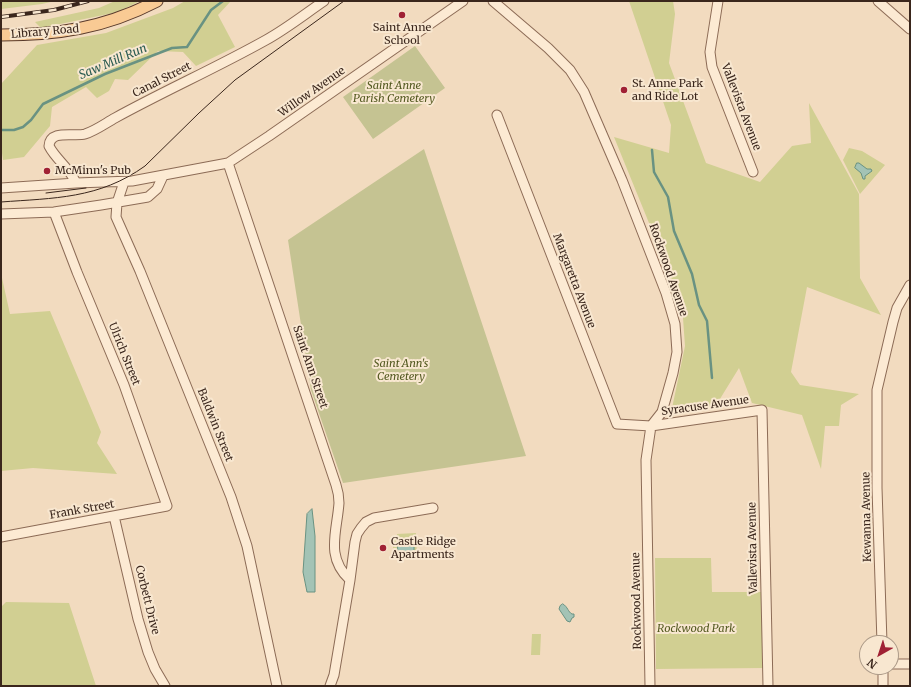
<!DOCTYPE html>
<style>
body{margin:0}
#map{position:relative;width:911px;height:687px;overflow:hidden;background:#f2dbbf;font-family:Merriweather,serif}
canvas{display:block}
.frame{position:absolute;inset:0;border:2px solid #3a261c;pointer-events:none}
.north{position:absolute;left:859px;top:635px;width:40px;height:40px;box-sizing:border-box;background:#f8e7d0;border:1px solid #ac9a88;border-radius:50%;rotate:219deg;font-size:11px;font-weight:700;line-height:16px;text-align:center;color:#3a261c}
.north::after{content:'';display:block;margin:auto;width:14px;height:18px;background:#a02134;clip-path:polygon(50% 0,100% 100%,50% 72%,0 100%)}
</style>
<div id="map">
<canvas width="911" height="687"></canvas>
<div class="frame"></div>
<div class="north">N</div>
</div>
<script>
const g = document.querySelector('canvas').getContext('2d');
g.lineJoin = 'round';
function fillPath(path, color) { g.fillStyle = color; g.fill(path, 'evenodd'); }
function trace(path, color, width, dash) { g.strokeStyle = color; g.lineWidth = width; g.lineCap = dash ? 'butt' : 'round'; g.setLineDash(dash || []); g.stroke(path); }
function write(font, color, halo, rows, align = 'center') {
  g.font = font + ' Merriweather,serif'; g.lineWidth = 4; g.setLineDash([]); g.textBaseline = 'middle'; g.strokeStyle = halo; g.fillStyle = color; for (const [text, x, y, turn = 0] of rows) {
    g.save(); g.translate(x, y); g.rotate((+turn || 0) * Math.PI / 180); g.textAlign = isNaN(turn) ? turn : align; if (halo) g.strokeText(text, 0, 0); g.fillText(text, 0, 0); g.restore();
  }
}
const green = new Path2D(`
 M1 1H55L42 4 1 9Z
 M115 1H140L118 12 41 28 35 22 99 8Z
 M185 1H231L218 15 235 47 196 66 183 52 158 51 128 80 115 79 109 91 97 98 86 87 52 107 50 126 24 157 3 160 1 146V84L37 45 106 33 173 8Z
 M629 1H673L675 14 669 63 706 163 760 182 792 146 811 143 809 103 859 194 860 278 881 315 807 287 791 372 800 385 859 394 841 405 839 426H825L821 469 802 415 752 403 739 368 715 407 671 413 685 346 682 304 614 137 669 153 671 125Z
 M849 148 862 151 885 165 860 194 843 160Z
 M1 278H2L10 314 50 311 101 432 97 443 117 474 33 468 1 471Z
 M416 533 417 555H393V540H397V534Z
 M655 558H711L712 592H763L764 668 656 669Z
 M6 602 69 603 96 686H1V607Z
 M532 634H541L540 655H531Z`);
const cemetery = new Path2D(`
 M415 46 445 88 373 139 343 97Z
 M424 149 526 456 343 483 311 390 288 240Z`);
const water = new Path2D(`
 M857 163H859L867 169H871L872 171 865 176V179H863L861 173 855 168Z
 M312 509 315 536V592H307L303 572 307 514Z
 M398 544H414V552H398Z
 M563 604C568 607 568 612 572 614H574V617L572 618 570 622 567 621 559 609 560 606Z`);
const stream = new Path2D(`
 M1 130H14L23 127 31 120 43 104 105 74 172 48 187 47 211 10 223 1
 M652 150 654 172 668 197 674 231 692 274 699 305 707 321 712 378`);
const minor = new Path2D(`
 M493 1 548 48 570 70 584 92 622 180 666 293 675 324 677 352 673 373 662 412 651 426 646 460 650 686
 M718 1 710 52 712 67 753 172
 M878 1 910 29
 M497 115 617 424 651 426 762 410 768 686
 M228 163 336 485C338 491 339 497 339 503 337 532 325 557 350 580
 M124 182 117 203 116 217 140 271 231 497 247 546 277 686
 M76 183C70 168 56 160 49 146 50 129 74 137 85 134 95 131 106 123 115 118 164 91 216 68 266 40 286 29 305 14 324 1
 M1 188 76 183 132 181 228 163 269 136 463 1
 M1 214 54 212 101 205 148 197 157 189 163 176
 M114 516 138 619 148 652 155 669 165 686
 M1 537 167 506 124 385 77 272 54 212
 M882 643 877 488V390L893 322 897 308 910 285
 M891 664H910
 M883 667V686
 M330 686 334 675 350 580 355 542 357 534 361 528 366 522 374 518 433 508`);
const major = new Path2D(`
 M1 35C58 35 105 28 157 1`);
const tram = new Path2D(`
 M46 193 86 188
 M1 202C54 198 99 199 145 166L199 113 235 80 344 1`);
const rail = new Path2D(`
 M1 17 54 10 88 1`);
const markers = [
 [402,15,4,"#a02134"],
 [624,90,4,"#a02134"],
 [47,171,4,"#a02134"],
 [383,548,4,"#a02134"]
];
const poiNames = [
 ["Saint Anne",402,28,"center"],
 ["School",402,41,"center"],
 ["St. Anne Park",632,84],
 ["and Ride Lot",632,97],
 ["McMinn's Pub",55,171],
 ["Castle Ridge",391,542],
 ["Apartments",391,555]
];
const streetNames = [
 ["Library Road",45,32,-5],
 ["Canal Street",162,80,-27],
 ["Willow Avenue",312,92,-35],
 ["Vallevista Avenue",741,107,69],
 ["Rockwood Avenue",668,270,71],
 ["Margaretta Avenue",574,281,69],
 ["Ulrich Street",124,354,68],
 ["Saint Ann Street",310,367,71],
 ["Syracuse Avenue",705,406,-8],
 ["Baldwin Street",215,425,68],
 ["Frank Street",82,510,-10],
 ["Kewanna Avenue",867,517,-91],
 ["Vallevista Avenue",753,548,-91],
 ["Corbett Drive",147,600,76],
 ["Rockwood Avenue",637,601,-91]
];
const parkNames = [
 ["Saint Anne",394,86],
 ["Parish Cemetery",394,99],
 ["Saint Ann's",401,364],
 ["Cemetery",401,377],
 ["Rockwood Park",696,629]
];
const waterNames = [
 ["Saw Mill Run",113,62,-23]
];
fillPath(green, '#d1cf92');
fillPath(cemetery, '#c5c392');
fillPath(water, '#a3c3b5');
trace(water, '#699282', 1);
trace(stream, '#699282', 2.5);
trace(minor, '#8c6b56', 11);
trace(major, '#593a2b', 13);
trace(minor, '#fcead3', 9);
trace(major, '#f9ca94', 11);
trace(tram, '#3a261c', 1);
trace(rail, '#3a261c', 4);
trace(rail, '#f8e7d0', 2.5, [8]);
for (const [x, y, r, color] of markers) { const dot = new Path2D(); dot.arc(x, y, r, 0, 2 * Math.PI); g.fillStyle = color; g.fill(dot); trace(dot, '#f8e7d0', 1.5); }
write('11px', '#3a261c', '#f8e7d0', poiNames, 'left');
write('11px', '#3a261c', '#f8e7d0', streetNames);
write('italic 11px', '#535920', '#f8e7d0', parkNames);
write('italic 12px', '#2a5b51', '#f8e7d0', waterNames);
</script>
